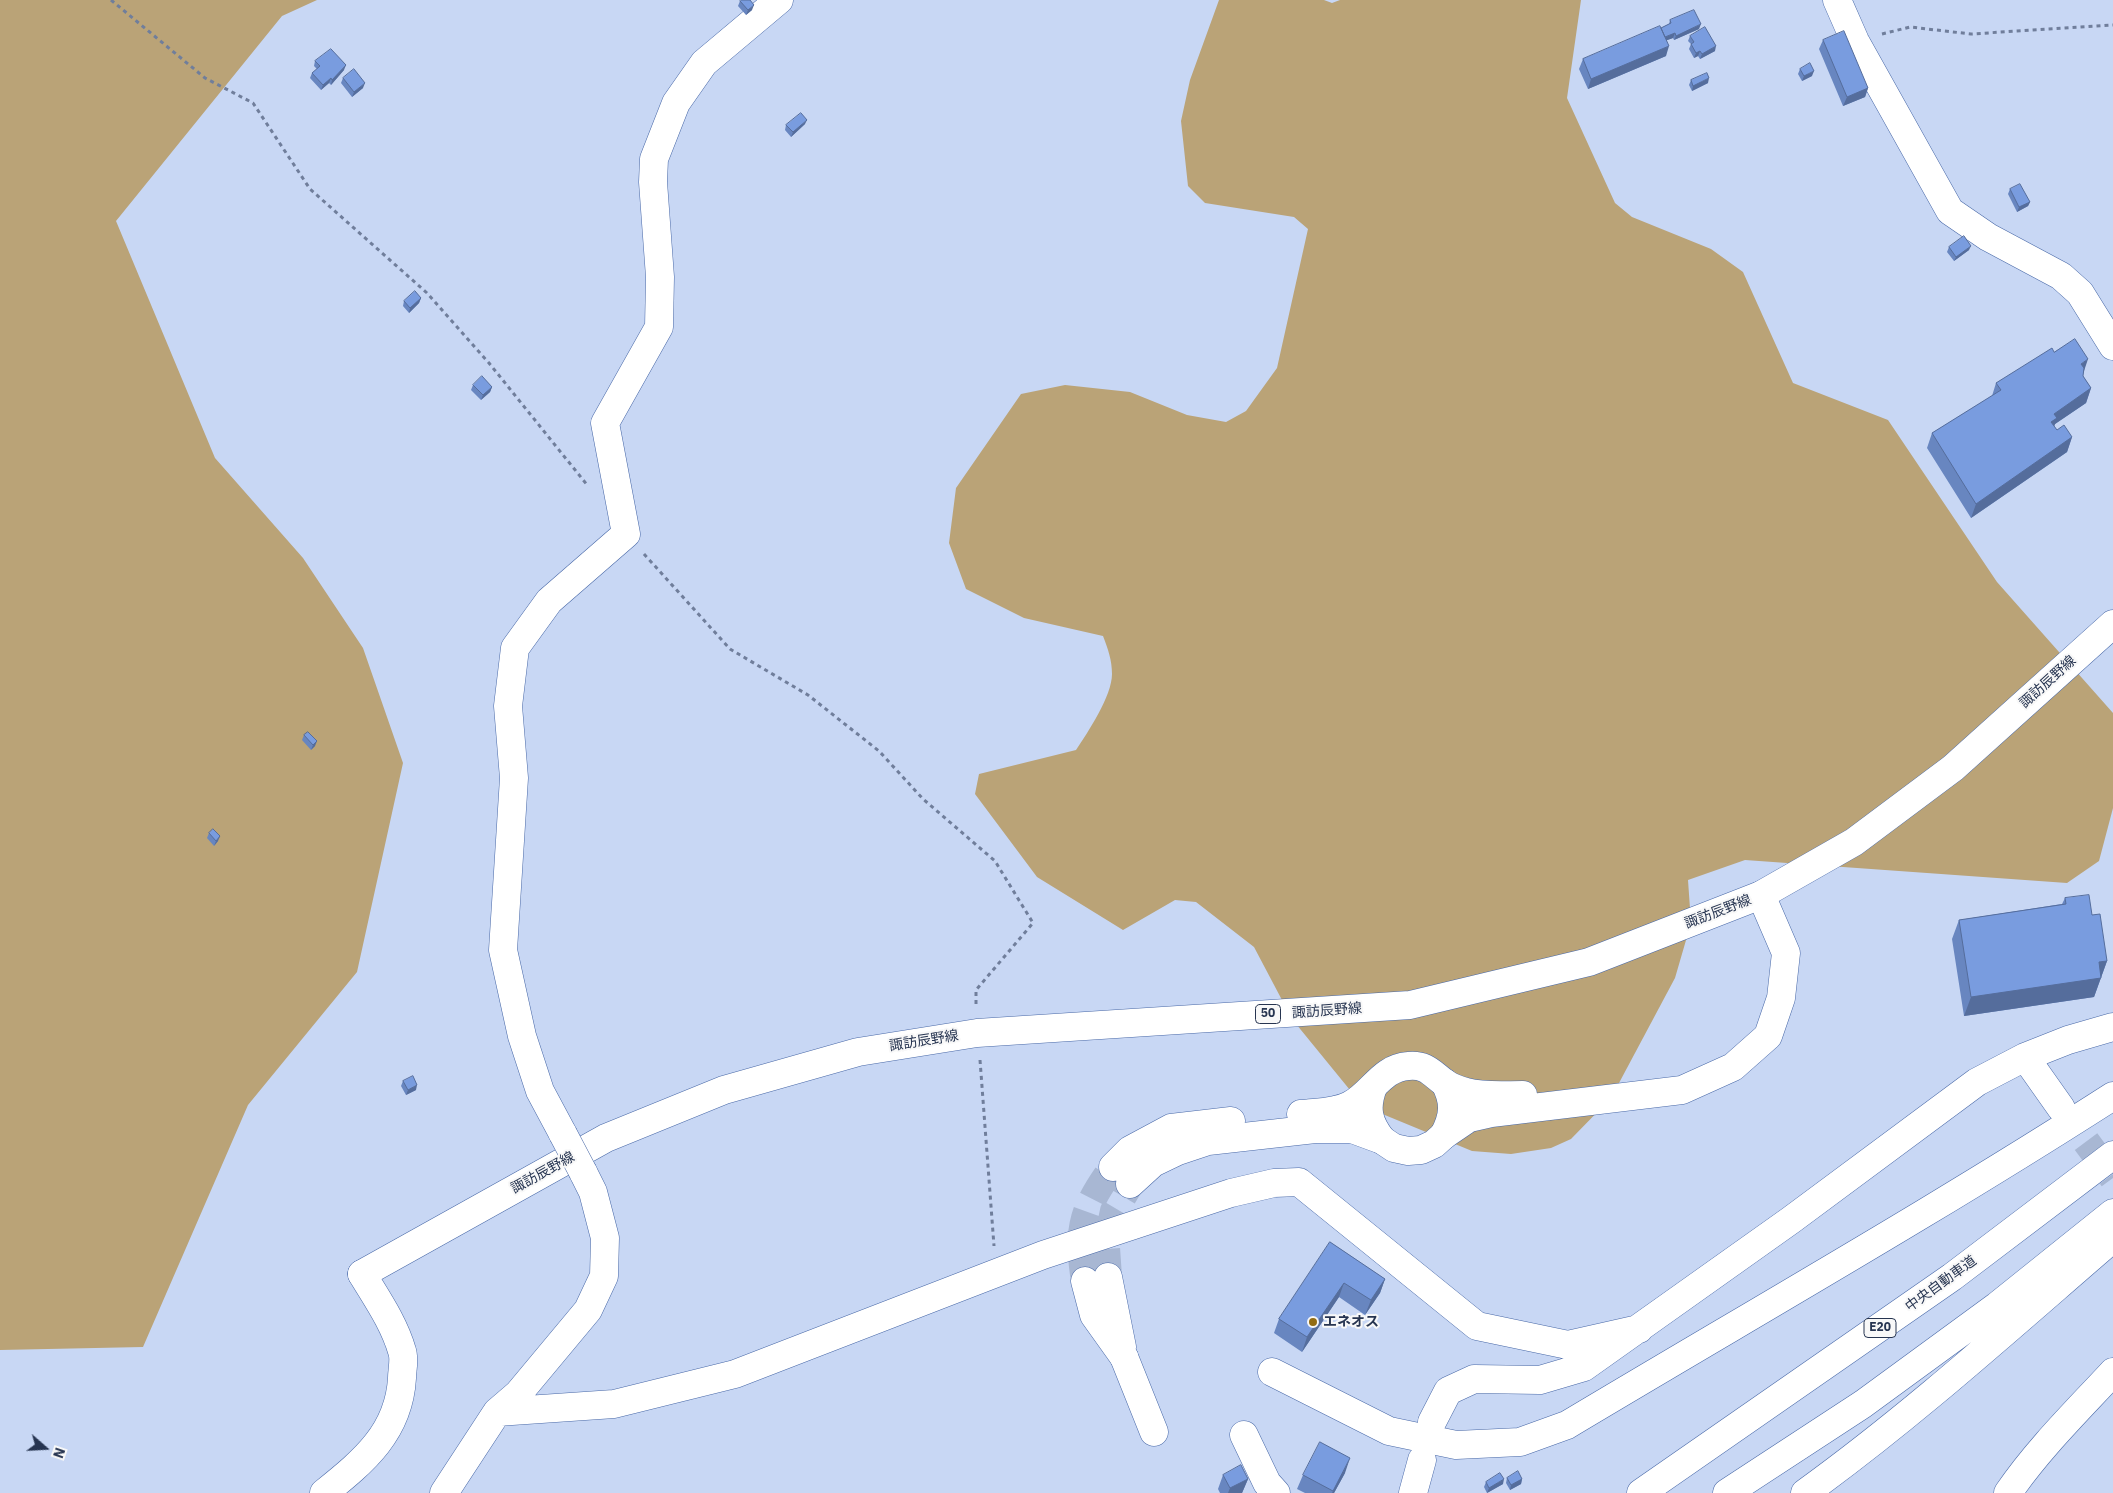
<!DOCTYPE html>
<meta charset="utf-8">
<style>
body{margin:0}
#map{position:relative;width:2113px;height:1493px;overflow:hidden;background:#c8d7f4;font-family:"IBM Plex Sans",sans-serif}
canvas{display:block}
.north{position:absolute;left:20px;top:1423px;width:50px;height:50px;-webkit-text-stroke:4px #f8f8f8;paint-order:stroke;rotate:109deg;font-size:14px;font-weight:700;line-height:20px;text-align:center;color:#273551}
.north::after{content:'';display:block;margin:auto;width:18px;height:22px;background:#273551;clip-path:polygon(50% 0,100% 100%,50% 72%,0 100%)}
</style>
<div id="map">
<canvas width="2113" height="1493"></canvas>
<div class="north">N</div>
</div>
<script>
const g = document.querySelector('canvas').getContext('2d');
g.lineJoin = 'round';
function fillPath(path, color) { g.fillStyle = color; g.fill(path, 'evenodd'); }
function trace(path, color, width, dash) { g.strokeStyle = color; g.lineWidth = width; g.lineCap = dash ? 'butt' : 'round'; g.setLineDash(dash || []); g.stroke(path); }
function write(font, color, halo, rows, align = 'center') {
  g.font = font + ' "IBM Plex Sans","Noto Sans JP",sans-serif'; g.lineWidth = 4; g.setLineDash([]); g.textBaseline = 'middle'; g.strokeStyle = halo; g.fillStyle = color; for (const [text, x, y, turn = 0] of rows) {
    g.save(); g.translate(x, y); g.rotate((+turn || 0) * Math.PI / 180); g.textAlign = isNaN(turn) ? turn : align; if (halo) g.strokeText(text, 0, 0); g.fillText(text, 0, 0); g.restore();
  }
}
const green = new Path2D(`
 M0 0H317L282 16 116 221 215 458 303 558 363 648 403 763 357 972 248 1105 143 1347 0 1350Z
 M1219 0H1324L1332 3 1340 0H1581L1567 98 1615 203 1632 217 1711 249 1743 272 1793 383 1888 420 1997 582 2113 713V808L2099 861 2067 883 1745 860 1688 880 1691 923 1675 978 1611 1098 1571 1139 1551 1148 1511 1154 1472 1151 1363 1106 1292 1019 1254 947 1196 902 1175 900 1123 930 1037 877 975 794 979 774 1076 750C1088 732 1112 696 1112 674 1112 660 1108 649 1103 636L1024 618 966 589 949 543 956 488 1021 394 1065 385 1130 392 1187 415 1226 422 1246 411 1277 368 1308 229 1294 217 1205 203 1188 186 1181 121 1190 80Z`);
const minorTunnel = new Path2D(`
 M2061 1108 2113 1178`);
const highwayTunnel = new Path2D(`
 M1108 1277 1106 1248 1114 1211 1130 1184
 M1085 1281C1077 1229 1082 1210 1113 1167`);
const path = new Path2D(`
 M111 0 205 78 253 103 310 189 427 293 489 363 588 486
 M1882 34 1910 27 1971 34 2113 25
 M644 554 730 649 808 695 879 751 923 799 995 861 1033 923 976 990V1007
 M980 1060 994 1246`);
const minor = new Path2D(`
 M1837 0 1855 41 1950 211 1988 237 2061 276 2080 293 2113 346
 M2025 1057 2061 1108
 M1373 1087C1365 1108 1368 1122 1382 1140
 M563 1134 540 1091 522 1036 503 950 514 778 508 706 515 648 549 601 626 534 605 423 659 327 660 277 653 182 654 159 676 103 704 63 779 0
 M1444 1135C1454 1116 1455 1102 1445 1083
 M1124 1357 1154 1432
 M497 1412 614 1404 735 1374 1043 1255 1231 1193 1274 1183 1299 1182 1477 1326 1568 1345 1639 1329
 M1432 1422 1448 1391 1474 1379 1540 1380 1584 1367 1791 1220 1977 1082 2025 1057 2068 1040 2113 1027
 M1244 1435 1267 1483 1276 1493
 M444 1493 497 1412 518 1394 588 1310 604 1276 605 1238 593 1192 583 1172
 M1413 1493 1422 1460
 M2008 1493C2038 1449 2077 1411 2113 1372`);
const major = new Path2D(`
 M362 1274 606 1138 724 1090 858 1052 977 1033 1410 1005 1589 962 1761 895 1854 842 1953 768 2113 624`);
const highway = new Path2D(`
 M1301 1114C1317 1112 1335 1113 1350 1105 1372 1094 1381 1068 1408 1066 1427 1064 1432 1074 1445 1083 1450 1087 1459 1090 1466 1092 1484 1097 1505 1095 1523 1095
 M1113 1167 1130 1150 1171 1128 1231 1121
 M1130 1184 1153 1163 1178 1151 1208 1141 1315 1129H1352L1382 1140 1394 1148 1408 1151 1421 1150 1434 1144 1444 1135 1469 1118 1491 1113 1682 1090 1733 1067 1768 1036 1781 998 1786 953 1761 895
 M1108 1277 1122 1347
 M1085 1281 1094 1315 1124 1357
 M1272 1372 1389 1431 1456 1445 1520 1442 1567 1425C1749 1316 1934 1211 2113 1096
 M324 1493C364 1461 399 1432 402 1378 402 1370 405 1359 402 1351 394 1323 377 1299 362 1274
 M1641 1493 1952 1277 2113 1155
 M1727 1493 1863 1404 1997 1306 2113 1213
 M1805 1493C1913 1415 2012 1325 2113 1238`);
const minorBridge = new Path2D(`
 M563 1134 583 1172`);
const wall = new Path2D(`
 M740 1 752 10 746 15 738 6Z
 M1670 20 1699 29 1674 40 1673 38 1667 40 1666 56 1588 89 1579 69 1583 59 1661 28 1669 24Z
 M1690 36 1715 51 1700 59 1698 56 1694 58 1689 49 1691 44 1688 41Z
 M1823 40 1868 88 1865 97 1843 106 1819 49Z
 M315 61 344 70 331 85 329 83 321 90 310 78 312 73 317 69 314 66Z
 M1800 69 1812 76 1802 81 1798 74Z
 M343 78 363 88 352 97 341 83Z
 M1691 80 1708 83 1692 91 1689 85Z
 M805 124 791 137 785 130 786 125Z
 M2010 189 2030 202 2028 206 2017 212 2008 194Z
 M1949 247 1969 250 1954 261 1947 252Z
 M421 298 419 303 409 313 403 306 404 301Z
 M2054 352 2083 374V376L2091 388 2086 403 2055 424 2054 426 2057 430 2072 437 2067 452 1971 518 1927 448 1932 433 1992 396 1996 383Z
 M473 385 492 387 490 392 481 400 471 390Z
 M304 735 315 746 311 750 302 740Z
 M209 833 218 841 214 846 207 838Z
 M2065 898 2092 915 2107 961 2094 997 1964 1016 1952 939 1959 920 2062 904Z
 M403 1081 416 1090 406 1095 401 1086Z
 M1330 1242 1385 1279 1380 1293 1365 1315 1339 1297 1302 1352 1274 1333 1279 1319Z
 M1345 1473 1334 1493H1305L1297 1489 1303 1475Z
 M1223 1475 1248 1479 1242 1493H1220L1218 1489Z
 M1507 1478 1522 1479 1521 1484 1510 1490 1506 1483Z
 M1486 1482 1503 1484 1487 1493 1484 1487Z`);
const shadedWall = new Path2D(`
 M754 5 752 10 746 15 748 10Z
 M1701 24 1699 29 1674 40 1676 36Z
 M1675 33 1673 38 1662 42 1664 38Z
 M1669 46 1666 56 1588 89 1591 79Z
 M1716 46 1715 51 1700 59 1702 54Z
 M1700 51 1698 56 1694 58 1696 53Z
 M346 65 344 70 331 85 332 80Z
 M1814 71 1812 76 1802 81 1804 76Z
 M331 78 329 83 321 90 323 85Z
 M1709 78 1708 83 1692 91 1693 86Z
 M365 83 363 88 352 97 354 92Z
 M1868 88 1865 97 1843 106 1847 97Z
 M807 120 805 124 791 137 793 132Z
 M2030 202 2028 206 2017 212 2019 207Z
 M1971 246 1969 250 1954 261 1956 257Z
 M421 298 419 303 409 313 410 308Z
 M2088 359 2083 374 2081 364Z
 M492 387 490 392 481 400 483 395Z
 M2091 388 2086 403 2055 424 2052 433 2046 437 2054 414Z
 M2072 437 2067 452 1971 518 1976 504Z
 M317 741 315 746 311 750 313 745Z
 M220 836 218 841 214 846 216 841Z
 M2107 961 2094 997 1964 1016 1971 997 2099 962Z
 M417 1085 416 1090 406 1095 408 1090Z
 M1385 1279 1380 1293 1365 1315 1371 1300Z
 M1344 1283 1339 1297 1302 1352 1307 1337Z
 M1350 1458 1345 1473 1334 1493H1332Z
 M1248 1479 1242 1493H1228L1230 1488Z
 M1504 1479 1503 1484 1487 1493 1489 1488Z
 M1522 1479 1521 1484 1510 1490 1511 1485Z`);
const building = new Path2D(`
 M741 0H750L754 5 748 10 740 1Z
 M1694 10 1701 24 1676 36 1675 33 1665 37 1661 28 1671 23 1670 20Z
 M1660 26 1669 46 1591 79 1583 59Z
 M1705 27 1716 46 1702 54 1700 51 1696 53 1691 44 1694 42 1690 36Z
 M1844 31 1868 88 1847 97 1823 40Z
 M331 49 346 65 332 80 331 78 323 85 312 73 320 66 315 61Z
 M1810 63 1814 71 1804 76 1800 69Z
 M354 69 365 83 354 92 343 78Z
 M1707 73 1709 78 1693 86 1691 80Z
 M801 113 807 120 793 132 786 125Z
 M2020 184 2030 202 2019 207 2010 189Z
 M1964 236 1971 246 1956 257 1949 247Z
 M415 291 421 298 410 308 404 301Z
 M2075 339 2088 359 2081 364 2084 368 2083 376 2091 388 2054 414 2057 418 2051 422 2057 430 2064 425 2072 437 1976 504 1932 433 2001 390 1996 383 2052 348 2054 352Z
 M482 376 492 387 483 395 473 385Z
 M308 732 317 741 313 745 304 735Z
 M213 829 220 836 216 841 209 833Z
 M2089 895 2092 915 2100 914 2107 961 2099 962 2101 978 1971 997 1959 920 2066 904 2065 898Z
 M413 1076 417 1085 408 1090 403 1081Z
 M1330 1242 1385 1279 1371 1300 1344 1283 1307 1337 1279 1319Z
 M1320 1442 1350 1458 1333 1491 1303 1475Z
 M1241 1465 1248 1479 1230 1488 1223 1475Z
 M1518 1471 1522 1479 1511 1485 1507 1478Z
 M1500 1473 1504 1479 1489 1488 1486 1482Z`);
const markers = [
 [1313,1322,5,"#926c14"]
];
const shields = [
 [1268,1014,25],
 [1880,1328,32]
];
const shieldNames = [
 ["50",1268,1014],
 ["E20",1880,1328]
];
const streetNames = [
 ["諏訪辰野線",2048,682,-42],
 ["諏訪辰野線",1718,912,-21],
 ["諏訪辰野線",1327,1011,-4],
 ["諏訪辰野線",924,1041,-9],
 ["諏訪辰野線",543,1173,-29],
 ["中央自動車道",1941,1284,-36]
];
const poiNames = [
 ["エネオス",1323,1322]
];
fillPath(green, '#baa377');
trace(minorTunnel, '#a8b7d3', 28, [28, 14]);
trace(highwayTunnel, '#a8b7d3', 28, [28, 14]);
trace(minor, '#4868a7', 29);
trace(major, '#4868a7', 29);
trace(highway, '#4868a7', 29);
trace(path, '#707e9b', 3, [4, 4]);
trace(minor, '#fff', 28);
trace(major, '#fff', 28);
trace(highway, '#fff', 28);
trace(minorBridge, '#4868a7', 29, []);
trace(minorBridge, '#fff', 28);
fillPath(wall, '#6886c0');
fillPath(shadedWall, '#556d9c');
fillPath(building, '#799cdf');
trace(building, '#556d9c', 1);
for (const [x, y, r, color] of markers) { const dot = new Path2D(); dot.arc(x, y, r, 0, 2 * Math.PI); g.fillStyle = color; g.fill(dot); trace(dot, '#f8f8f8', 2); }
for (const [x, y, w] of shields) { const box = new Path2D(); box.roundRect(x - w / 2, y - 9.5, w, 19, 4); g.fillStyle = '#f8f8f8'; g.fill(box); trace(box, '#273551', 1); }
write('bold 12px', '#273551', null, shieldNames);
write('14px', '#273551', '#f8f8f8', streetNames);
write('bold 14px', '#273551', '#f8f8f8', poiNames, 'left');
</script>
